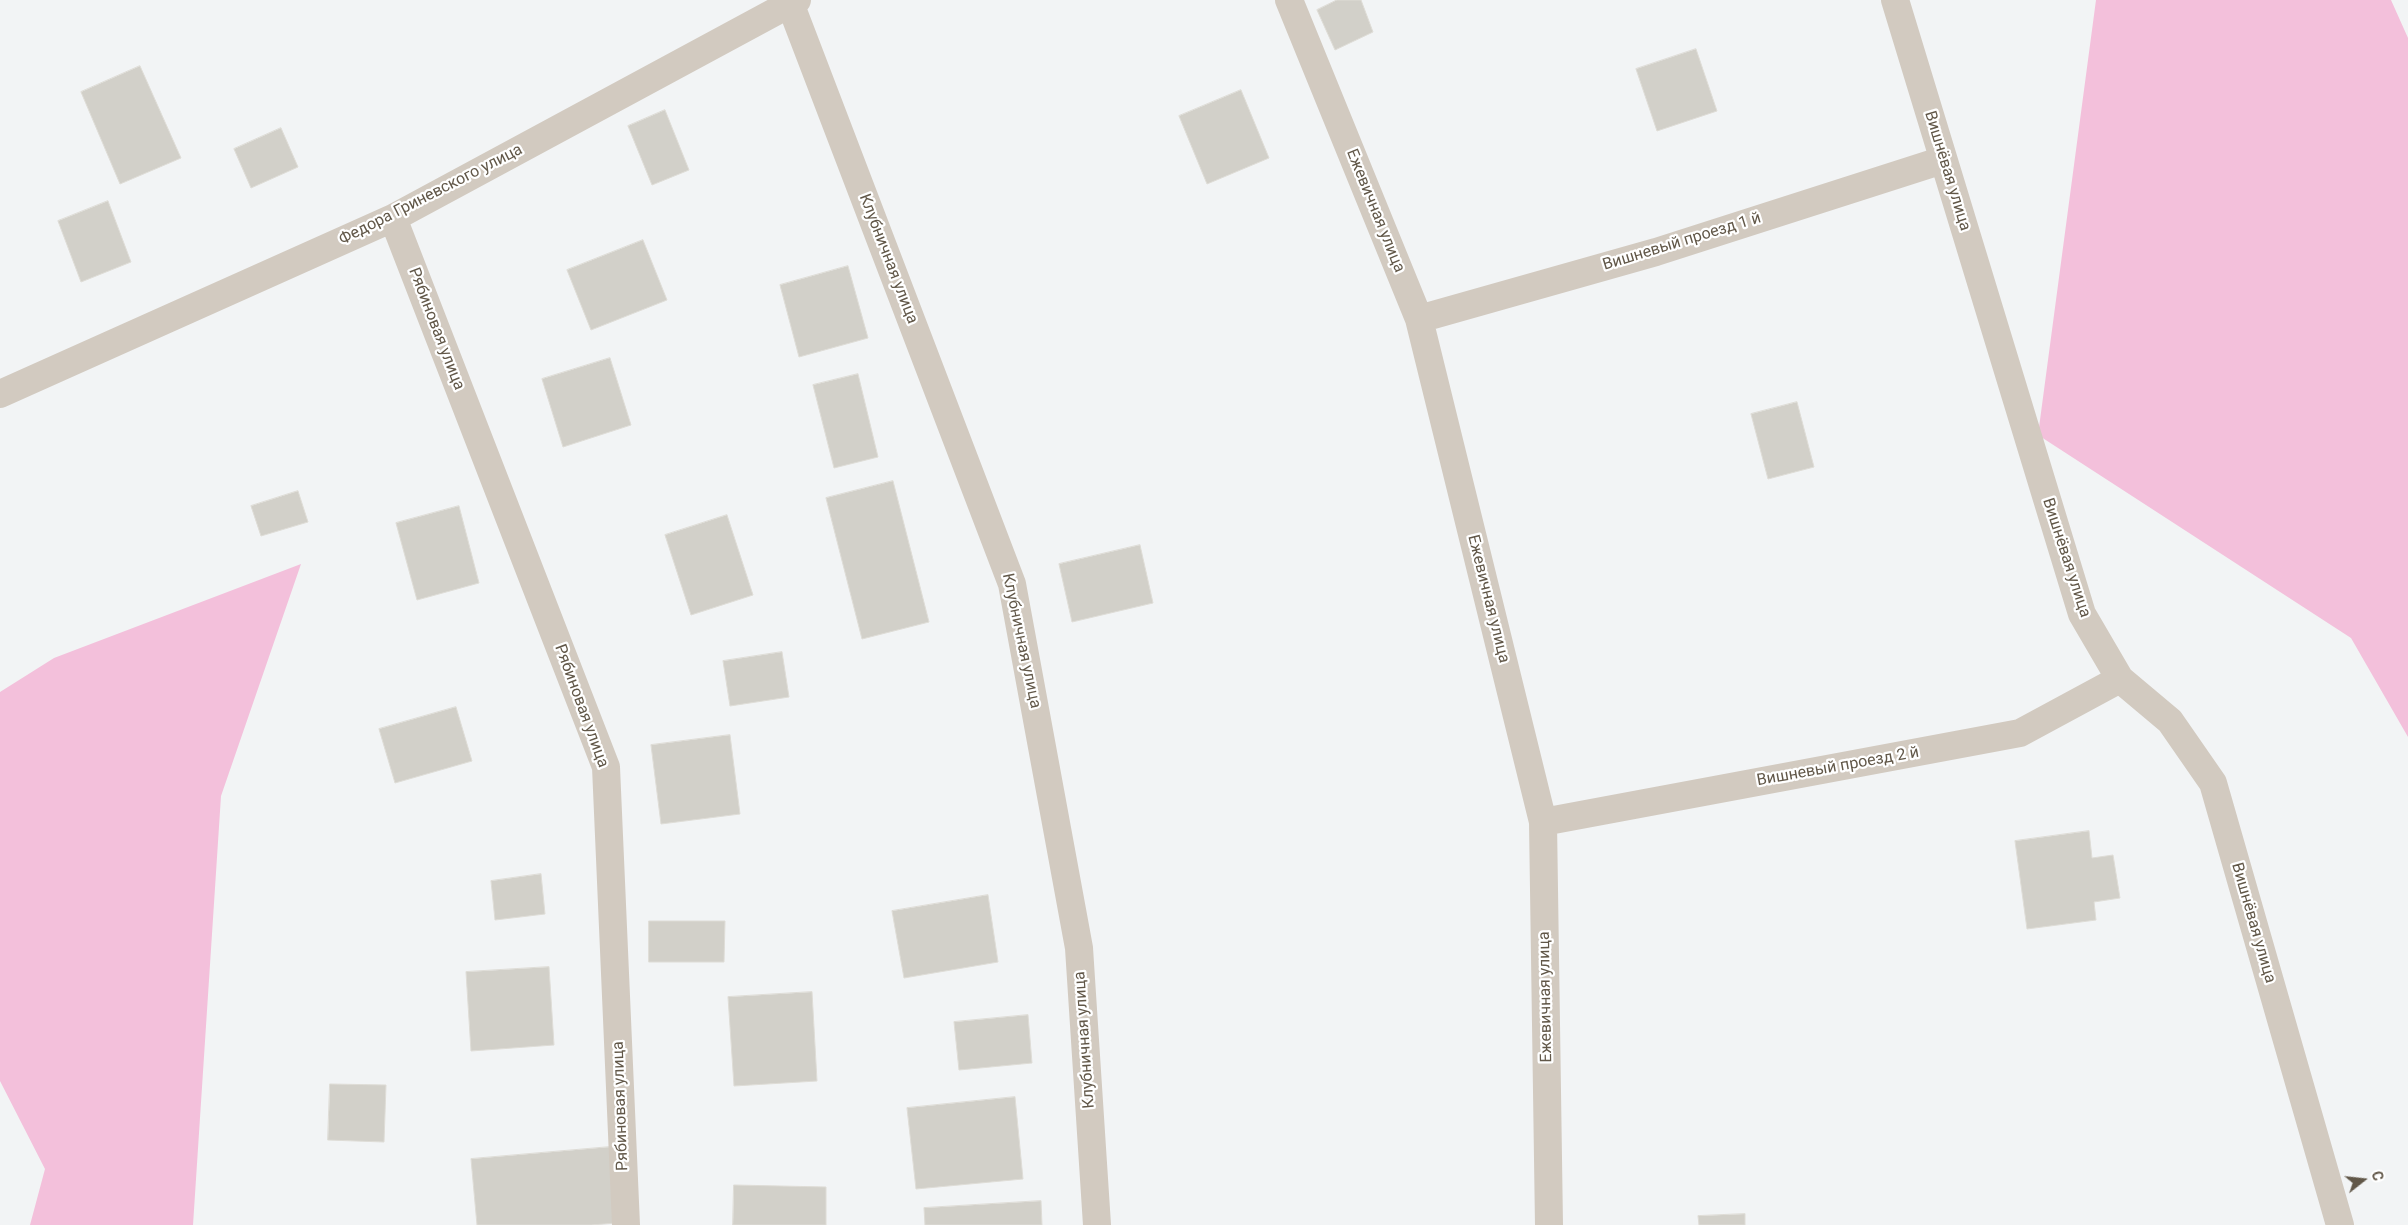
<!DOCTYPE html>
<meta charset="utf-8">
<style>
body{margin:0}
#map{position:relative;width:2408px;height:1225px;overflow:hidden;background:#f2f4f5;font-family:Roboto,sans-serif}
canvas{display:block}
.north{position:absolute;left:2338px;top:1155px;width:50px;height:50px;-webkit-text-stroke:4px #fff;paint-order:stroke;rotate:74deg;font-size:14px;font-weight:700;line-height:20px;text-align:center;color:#615748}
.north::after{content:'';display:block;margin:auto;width:18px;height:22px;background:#615748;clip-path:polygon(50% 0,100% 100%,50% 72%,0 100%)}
</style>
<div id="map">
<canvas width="2408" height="1225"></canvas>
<div class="north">С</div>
</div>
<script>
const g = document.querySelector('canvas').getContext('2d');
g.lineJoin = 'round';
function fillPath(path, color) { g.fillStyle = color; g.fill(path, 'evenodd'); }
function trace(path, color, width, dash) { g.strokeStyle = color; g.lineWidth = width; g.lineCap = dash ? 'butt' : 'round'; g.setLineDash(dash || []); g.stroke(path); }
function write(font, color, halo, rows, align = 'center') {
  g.font = font + ' Roboto,sans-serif'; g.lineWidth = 4.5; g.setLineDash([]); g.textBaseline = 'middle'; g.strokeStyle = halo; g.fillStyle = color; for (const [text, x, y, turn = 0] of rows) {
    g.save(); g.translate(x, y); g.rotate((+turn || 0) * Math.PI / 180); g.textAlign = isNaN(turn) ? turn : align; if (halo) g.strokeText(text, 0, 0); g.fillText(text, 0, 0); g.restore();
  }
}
const green = new Path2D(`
 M2096 0H2391L2408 38V737L2351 638 2038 435Z
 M301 564 221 796 193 1225H30L45 1169 0 1081V692L54 658Z`);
const building = new Path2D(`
 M1337 0H1361L1373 32 1335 50 1317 10Z
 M1696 49 1717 111 1657 131 1636 69Z
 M140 66 181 158 120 184 81 92Z
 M1241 90 1269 158 1207 184 1179 116Z
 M665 110 689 170 652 185 628 126Z
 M281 128 298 167 251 188 234 149Z
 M108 201 131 262 81 282 58 221Z
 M643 240 667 300 591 330 567 270Z
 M848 266 868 338 799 357 780 285Z
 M610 358 631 425 563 447 542 379Z
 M858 374 878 457 834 468 813 385Z
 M1797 402 1814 467 1768 479 1751 414Z
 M893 481 929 622 862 639 826 498Z
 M298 491 308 522 261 536 251 506Z
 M459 506 479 583 417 600 396 523Z
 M727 515 753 595 691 615 665 535Z
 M1140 545 1153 603 1072 622 1059 564Z
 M782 652 789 697 730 706 723 661Z
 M456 707 472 761 395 783 379 729Z
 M730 735 740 814 661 824 651 745Z
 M2089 831 2092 858 2113 855 2120 898 2094 902 2096 920 2027 929 2015 841Z
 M541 874 545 914 495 920 491 881Z
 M988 895 998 962 904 978 892 911Z
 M649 921H725L724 962H649Z
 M549 967 554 1045 471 1051 466 972Z
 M812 992 817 1081 734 1086 728 997Z
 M1028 1015 1032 1063 959 1070 954 1022Z
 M330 1084 386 1085 384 1142 328 1140Z
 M1015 1097 1023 1179 916 1189 907 1108Z
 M610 1147 617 1223 591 1225H477L471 1159Z
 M734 1185 826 1187V1225H733Z
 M1041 1201 1042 1225H925L924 1208Z
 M1745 1214V1225H1699L1698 1216Z`);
const minor = new Path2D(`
 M1289 0 1419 319 1543 822 1549 1225
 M1895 0 2082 614 2120 679 2170 721 2213 783 2340 1225
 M790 3 1012 584 1079 948 1097 1225
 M393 218 606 767 626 1225
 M1419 319 1656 252 1943 160
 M0 394 393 218 797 0
 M1543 822 2020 733 2120 679`);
const streetNames = [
 ["Вишнёвая улица",1947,171,73],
 ["Федора Гриневского улица",431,195,-27],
 ["Ежевичная улица",1375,211,68],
 ["Вишневый проезд 1 й",1682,242,-17],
 ["Клубничная улица",888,259,69],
 ["Рябиновая улица",436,329,69],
 ["Вишнёвая улица",2066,558,72],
 ["Ежевичная улица",1488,599,76],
 ["Клубничная улица",1021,641,78],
 ["Рябиновая улица",581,706,70],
 ["Вишневый проезд 2 й",1838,767,-10],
 ["Вишнёвая улица",2253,923,74],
 ["Ежевичная улица",1546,997,-91],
 ["Клубничная улица",1085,1040,-94],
 ["Рябиновая улица",621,1106,-92]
];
fillPath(green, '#f3c0db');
fillPath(building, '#d2d0c9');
trace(building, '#dedcd6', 1);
trace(minor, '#d2cac0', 28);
write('16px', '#615748', '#fff', streetNames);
</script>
